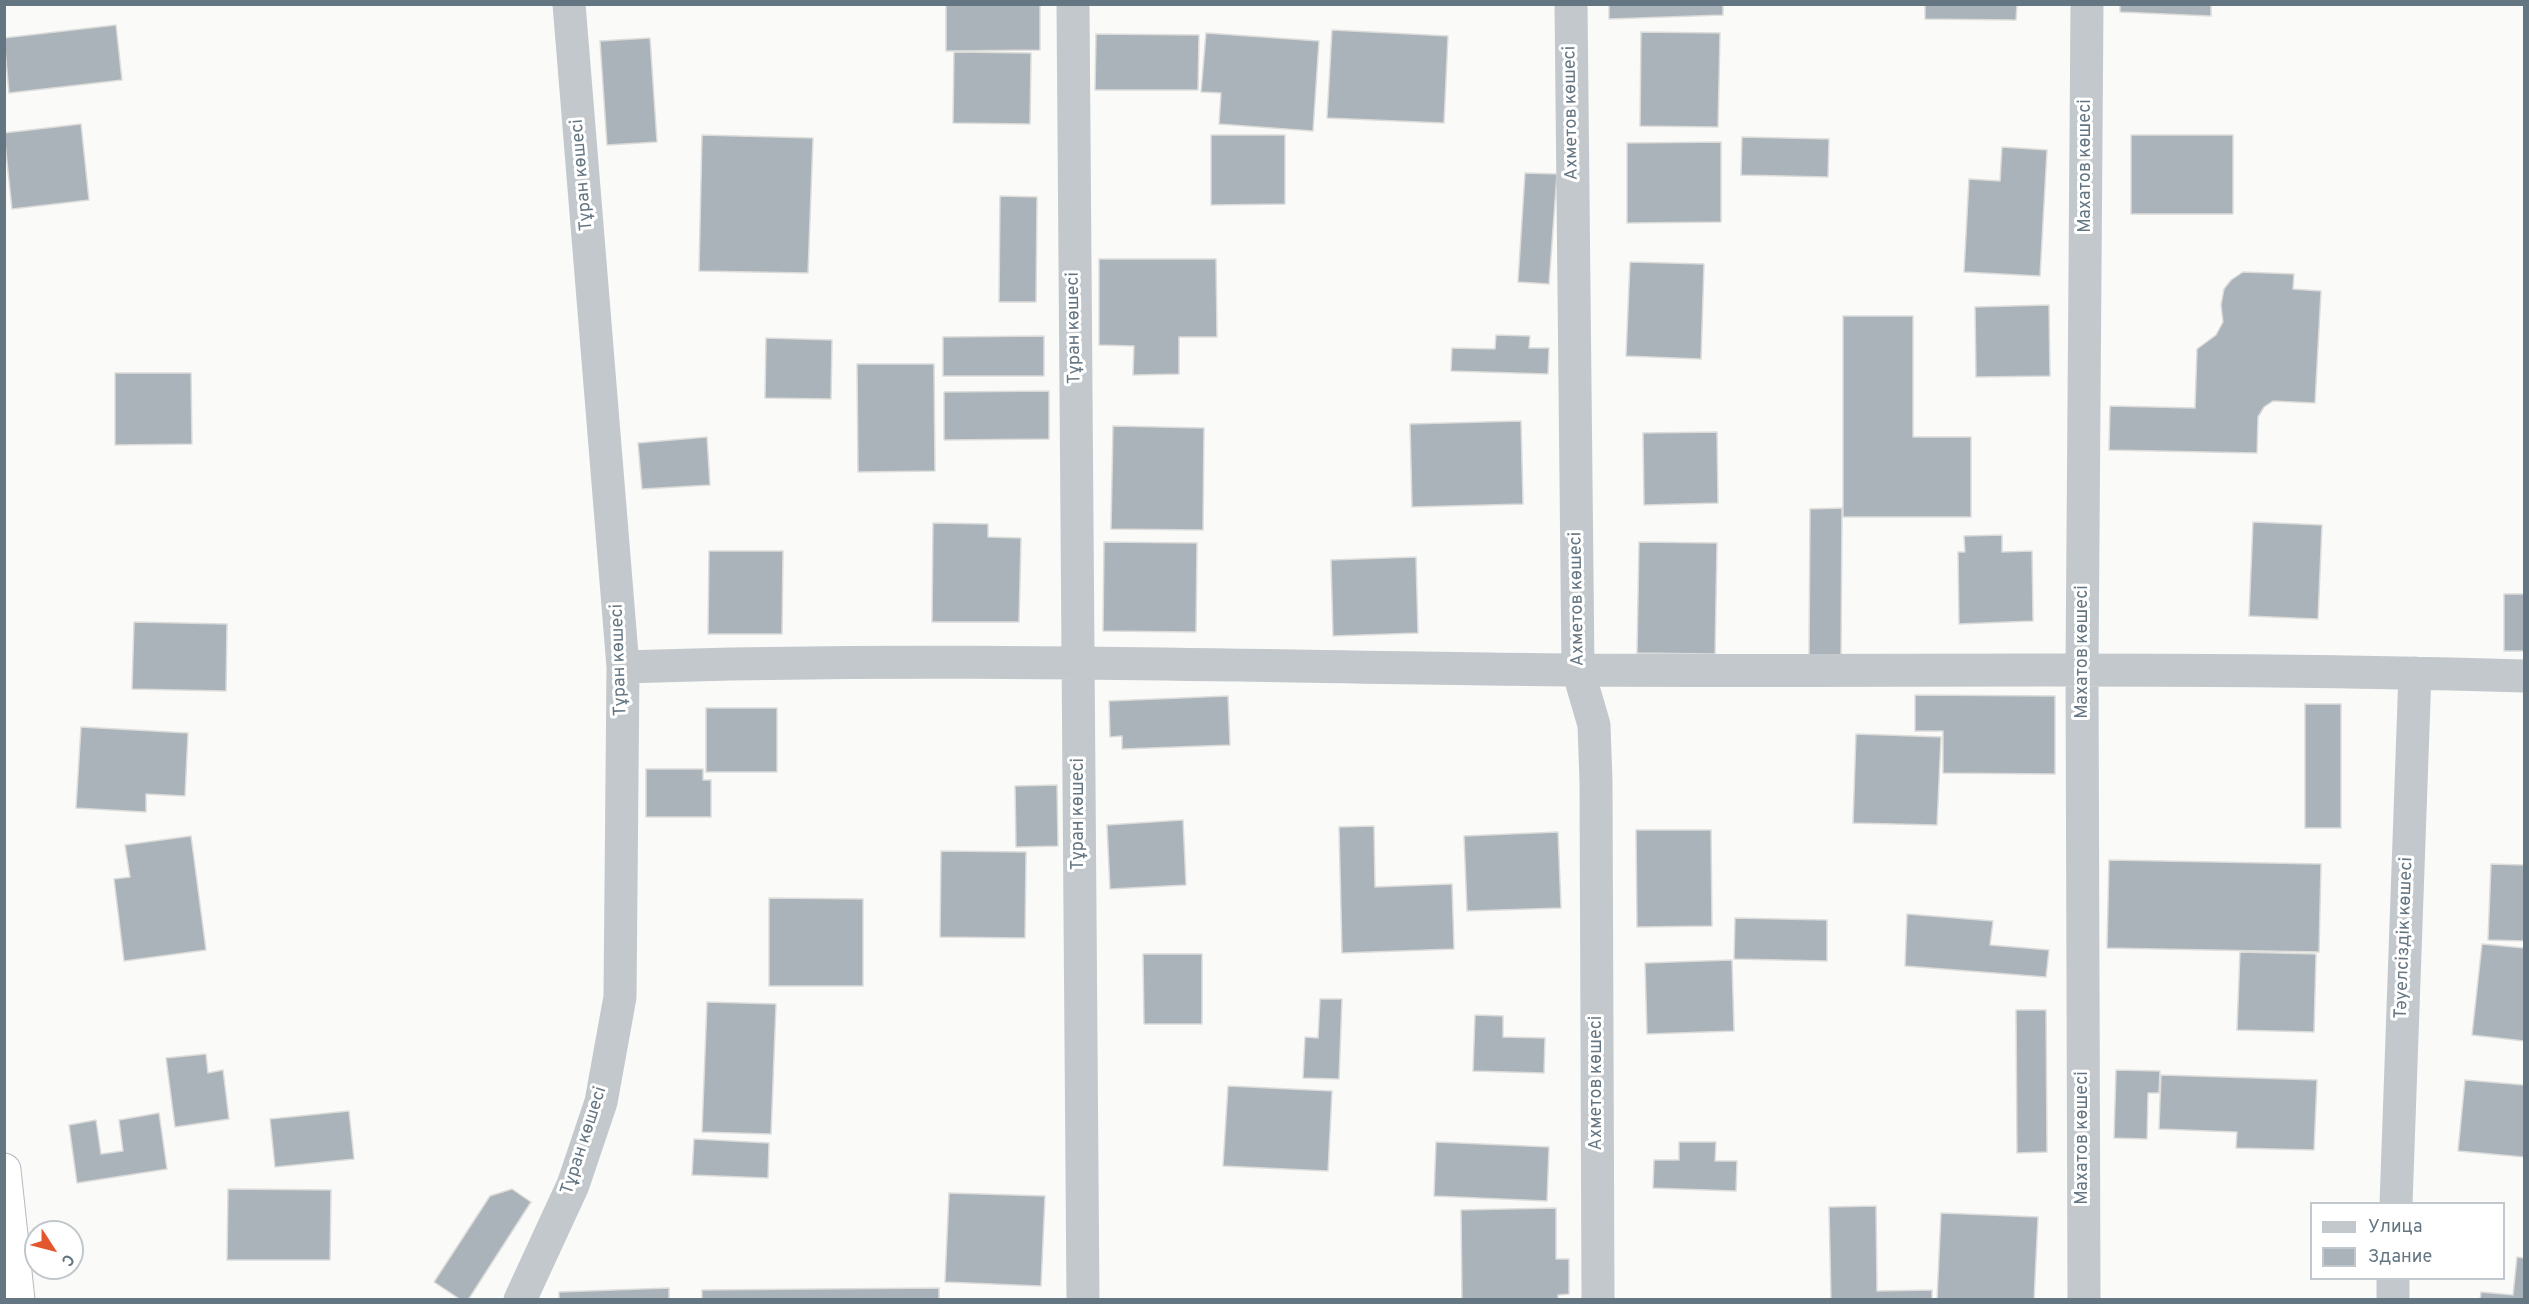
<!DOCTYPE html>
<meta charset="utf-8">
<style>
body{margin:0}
#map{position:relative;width:2529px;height:1304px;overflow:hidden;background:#fafaf8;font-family:Overpass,sans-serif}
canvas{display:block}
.frame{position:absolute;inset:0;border:6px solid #657683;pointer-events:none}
.legend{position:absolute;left:2310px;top:1202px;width:195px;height:78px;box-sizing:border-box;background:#fff;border:2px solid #c1c8cd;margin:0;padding:8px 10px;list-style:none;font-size:18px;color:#657683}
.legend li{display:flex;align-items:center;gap:12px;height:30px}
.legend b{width:30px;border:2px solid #c1c8cd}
.north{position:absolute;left:24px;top:1220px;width:60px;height:60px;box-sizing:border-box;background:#fff;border:2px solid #c1c8cd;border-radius:50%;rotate:126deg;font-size:16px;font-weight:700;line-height:24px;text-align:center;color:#657683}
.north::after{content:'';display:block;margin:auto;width:21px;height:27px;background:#e4572e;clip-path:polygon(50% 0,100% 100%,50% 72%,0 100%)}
</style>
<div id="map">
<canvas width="2529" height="1304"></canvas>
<div class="frame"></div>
<ul class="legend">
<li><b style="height:8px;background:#c3c8cc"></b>Улица</li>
<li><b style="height:16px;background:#aab3b9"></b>Здание</li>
</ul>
<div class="north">С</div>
</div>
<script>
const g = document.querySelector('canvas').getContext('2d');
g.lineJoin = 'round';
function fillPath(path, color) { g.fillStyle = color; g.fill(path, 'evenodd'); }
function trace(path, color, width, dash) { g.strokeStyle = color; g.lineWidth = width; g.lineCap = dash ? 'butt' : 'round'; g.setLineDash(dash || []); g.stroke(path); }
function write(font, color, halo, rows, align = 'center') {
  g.font = font + ' Overpass,sans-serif'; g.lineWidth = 6; g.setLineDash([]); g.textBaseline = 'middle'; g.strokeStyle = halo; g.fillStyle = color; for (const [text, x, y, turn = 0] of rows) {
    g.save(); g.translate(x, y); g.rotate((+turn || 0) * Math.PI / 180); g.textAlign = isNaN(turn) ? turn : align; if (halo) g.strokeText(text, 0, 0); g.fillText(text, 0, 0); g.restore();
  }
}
const building = new Path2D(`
 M946 4H1040V50L946 51Z
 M1609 4H1723V15L1609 19Z
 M1925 4H2017L2016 20 1925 19Z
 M2120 4H2211V16L2120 12Z
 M116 25 122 80 9 93 4 38Z
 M1332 30 1448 36 1444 123 1327 118Z
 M1641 32 1720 33 1718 127 1640 126Z
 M1206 33 1319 41 1313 131 1219 124 1221 93 1201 92Z
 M1096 34 1199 35 1198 90H1095Z
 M650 38 657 142 607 145 600 41Z
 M954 52 1031 53 1030 124 953 123Z
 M81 124 89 200 12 209 4 133Z
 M702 135 813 138 808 273 699 271Z
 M1211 135H1285V204L1211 205Z
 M2131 135H2233V214H2131Z
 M1742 137 1829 139 1828 177 1741 175Z
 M1721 142V222L1627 223V143Z
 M2002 147 2047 150 2040 276 1964 272 1969 179 2000 181Z
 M1525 173 1557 174 1549 284 1518 282Z
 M1000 196 1037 197 1036 302H999Z
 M1099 259H1216L1217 337H1179V374L1133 375 1134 346 1099 345Z
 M1630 262 1704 264 1701 359 1626 356Z
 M2243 272 2294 274 2293 289 2321 291 2315 403 2273 401 2264 407 2258 417 2257 453 2109 450 2110 406 2195 408 2197 349 2216 335 2223 322 2221 305 2224 289 2231 280Z
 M2049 305 2050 376 1976 377 1975 307Z
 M1843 316H1913V437H1971V517H1843Z
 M1496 335 1530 336 1529 348H1549L1548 374 1451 371 1452 348 1495 349Z
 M1044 336V376H943V337Z
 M766 338 832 340 831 399 765 398Z
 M857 364H934L935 471 858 472Z
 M115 373H191L192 444 115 445Z
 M1049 391V439L944 440V392Z
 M1521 421 1523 504 1412 507 1410 424Z
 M1113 426 1204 428 1203 530 1111 529Z
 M1717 432 1718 503 1644 505 1643 433Z
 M707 437 710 485 642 489 638 443Z
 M1842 508 1841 657H1809L1810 509Z
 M2253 522 2322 525 2318 619 2249 616Z
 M933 523 988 524V537L1021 538 1019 622H932Z
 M2002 535V552L2032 551 2033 621 1959 624 1958 552H1965L1964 536Z
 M1104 542 1197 543 1196 632 1103 631Z
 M1639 542 1717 543 1715 654 1637 653Z
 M709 551H783L782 634H708Z
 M1416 557 1418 633 1333 636 1331 560Z
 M2504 594H2524V651H2504Z
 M134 622 227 624 226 691 132 689Z
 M1915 695 2055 696V774L1943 773V731H1915Z
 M1228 696 1230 745 1122 749V736L1110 737 1109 701Z
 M2305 704H2341V828H2305Z
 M706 708H777V772H706Z
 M81 727 188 733 185 796 146 794V812L76 808Z
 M1856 734 1941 737 1937 825 1853 823Z
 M646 769H703V780H711V817H646Z
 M1057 785 1058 846 1016 847 1015 786Z
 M1183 820 1186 885 1110 889 1107 825Z
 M1374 826 1375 887 1452 884 1454 949 1342 953 1339 827Z
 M1636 830H1711L1712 926 1637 927Z
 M1558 832 1561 908 1467 911 1464 836Z
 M191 836 206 950 124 961 114 879 130 877 125 845Z
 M941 851 1026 852 1025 938 940 937Z
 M2109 860 2321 864 2319 952 2107 948Z
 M2491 864 2524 865V941L2488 940Z
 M769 898 863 899V986H769Z
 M1907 914 1993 921 1990 945 2049 950 2046 977 1905 966Z
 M1735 918 1827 920V961L1734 959Z
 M2482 944 2524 948V1041L2472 1035Z
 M2240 952 2316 954 2314 1032 2237 1030Z
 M1143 954H1202V1024H1144Z
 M1732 960 1734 1031 1647 1034 1645 963Z
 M1320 999H1342L1339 1079 1303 1078 1305 1037 1318 1038Z
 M707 1002 776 1004 771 1134 702 1132Z
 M2016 1010H2046L2047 1152 2017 1153Z
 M1475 1015 1503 1016V1037L1545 1038 1544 1073 1473 1071Z
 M206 1054 208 1073 223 1070 229 1119 175 1127 166 1058Z
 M2116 1070 2160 1071 2159 1093H2148L2147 1139 2114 1138Z
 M2161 1075 2317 1080 2314 1150 2236 1148 2237 1132 2159 1129Z
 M2465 1080 2524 1085V1157L2458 1151Z
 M1228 1086 1332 1091 1328 1171 1223 1166Z
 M349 1111 354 1159 275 1167 270 1119Z
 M159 1113 167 1169 77 1183 69 1125 96 1120 101 1154 123 1151 119 1120Z
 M694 1139 769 1143 768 1178 692 1175Z
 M1436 1142 1549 1147 1547 1201 1434 1196Z
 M1679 1142H1716L1715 1161H1737L1736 1191 1653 1188 1654 1160H1679Z
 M228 1189 331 1190 330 1260H227Z
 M512 1189 531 1202 468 1300H461L434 1282 490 1196Z
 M949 1193 1045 1196 1041 1286 945 1282Z
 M1876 1206 1877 1291 1932 1290V1300H1831L1829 1207Z
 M1556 1208V1259H1569V1294L1558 1295V1300H1462L1461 1210Z
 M1941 1213 2038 1217 2034 1300H1937Z
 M2517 1257 2524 1258V1300H2480L2481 1292 2513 1295Z
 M669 1288V1300H559V1292Z
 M939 1288V1300H702V1290Z`);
const street = new Path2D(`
 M1073 4 1083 1300
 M1571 4 1578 670 1594 725 1596 781 1598 1300
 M623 667C941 656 1260 667 1578 670 1894 672 2209 666 2524 676
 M2396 1204 2415 673
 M520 1300 573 1185 601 1102 620 997 623 667 569 4
 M2084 1300 2082 668 2087 4
 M2393 1300V1278`);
const highway = new Path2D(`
 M4 1170 18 1300`);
const streetNames = [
 ["Ахметов көшесі",1572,113,-91],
 ["Махатов көшесі",2086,166,-90],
 ["Тұран көшесі",583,175,-95],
 ["Тұран көшесі",1075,328,-91],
 ["Ахметов көшесі",1578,599,-91],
 ["Махатов көшесі",2083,652,-90],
 ["Тұран көшесі",620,660,-92],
 ["Тұран көшесі",1079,814,-90],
 ["Тәуелсіздік көшесі",2405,938,-88],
 ["Ахметов көшесі",1597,1083,-90],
 ["Махатов көшесі",2083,1138,-90],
 ["Тұран көшесі",585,1141,-72]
];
fillPath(building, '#aab3b9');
trace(building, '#dcdcda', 1.5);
trace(highway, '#b4b9bd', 35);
trace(street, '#c3c8cc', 33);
trace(highway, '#fff', 33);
write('18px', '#657683', '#fff', streetNames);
</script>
